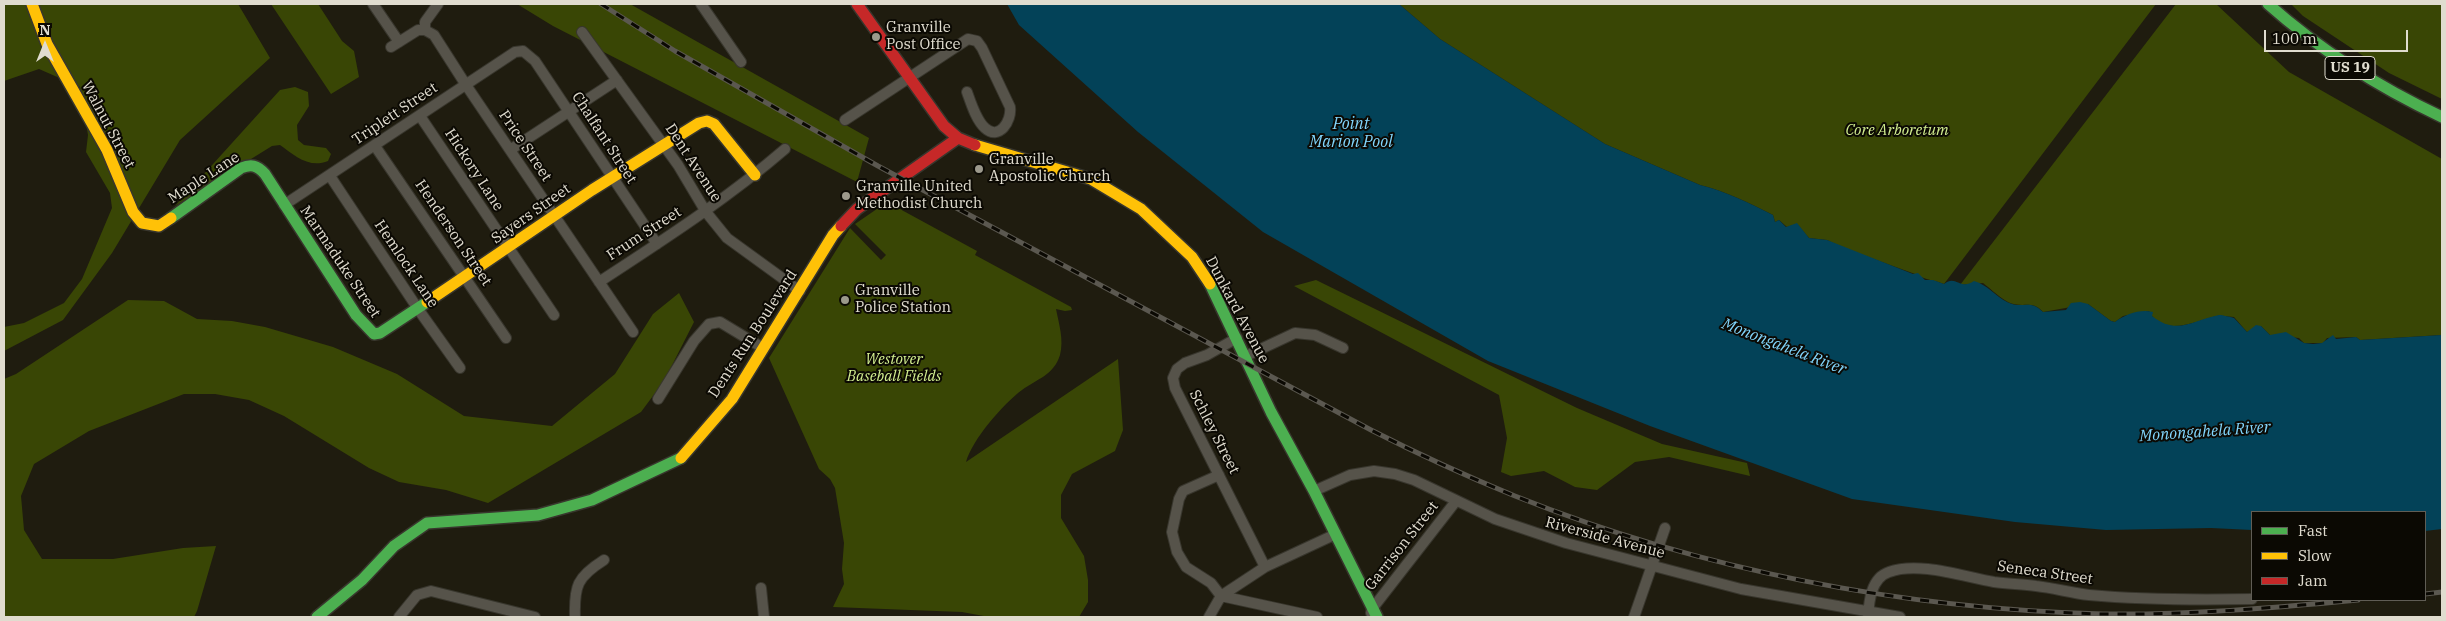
<!DOCTYPE html>
<style>
body{margin:0}
#map{position:relative;width:2446px;height:621px;overflow:hidden;background:#1f1c0f;font-family:"IBM Plex Serif",serif}
canvas{display:block}
.frame{position:absolute;inset:0;border:5px solid #e0dccf;pointer-events:none}
.legend{position:absolute;left:2251px;top:511px;width:175px;height:90px;box-sizing:border-box;background:#0b0903;border:1px solid #605d55;margin:0;padding:6px 9px;list-style:none;font-size:15px;color:#e0dccf}
.legend li{display:flex;align-items:center;gap:10px;height:25px}
.legend b{width:25px;border:1px solid #605d55}
.north{position:absolute;left:20px;top:20px;width:50px;height:50px;-webkit-text-stroke:4px #0b0903;paint-order:stroke;rotate:0deg;font-size:14px;font-weight:700;line-height:20px;text-align:center;color:#e0dccf}
.north::after{content:'';display:block;margin:auto;width:18px;height:22px;background:#e0dccf;clip-path:polygon(50% 0,100% 100%,50% 72%,0 100%)}
.scale{position:absolute;left:2264px;top:30px;width:144px;height:22px;box-sizing:border-box;border:2px solid #e0dccf;border-top:0;padding-left:6px;font-size:15px;line-height:18px;white-space:nowrap;color:#e0dccf;-webkit-text-stroke:4px #0b0903;paint-order:stroke}
</style>
<div id="map">
<canvas width="2446" height="621"></canvas>
<div class="frame"></div>
<ul class="legend">
<li><b style="height:6px;background:#4caf50"></b>Fast</li>
<li><b style="height:6px;background:#ffc107"></b>Slow</li>
<li><b style="height:6px;background:#c62828"></b>Jam</li>
</ul>
<div class="north">N</div>
<div class="scale">100 m</div>
</div>
<script>
const g = document.querySelector('canvas').getContext('2d');
g.lineJoin = 'round';
function fillPath(path, color) { g.fillStyle = color; g.fill(path, 'evenodd'); }
function trace(path, color, width, dash) { g.strokeStyle = color; g.lineWidth = width; g.lineCap = dash ? 'butt' : 'round'; g.setLineDash(dash || []); g.stroke(path); }
function write(font, color, halo, rows, align = 'center') {
  g.font = font + ' "IBM Plex Serif",serif'; g.lineWidth = 4; g.setLineDash([]); g.textBaseline = 'middle'; g.strokeStyle = halo; g.fillStyle = color; for (const [text, x, y, turn = 0] of rows) {
    g.save(); g.translate(x, y); g.rotate((+turn || 0) * Math.PI / 180); g.textAlign = isNaN(turn) ? turn : align; if (halo) g.strokeText(text, 0, 0); g.fillText(text, 0, 0); g.restore();
  }
}
const green = new Path2D(`
 M4 4H238L270 58 180 140 112 253 63 320 4 351V327L24 323 64 303 82 279 112 208 110 193 86 152 88 135 80 87 39 69 4 81Z
 M271 4H318L342 41 354 51 359 77 331 94Z
 M517 4H630L869 138 857 182 553 26Z
 M1399 4H2156L1944 284C1934 280 1925 280 1915 274L1843 248 1827 240 1809 238 1797 224 1787 227 1779 220 1775 222 1773 215C1749 203 1725 191 1700 185L1605 144 1440 39Z
 M2176 4H2216L2289 72 2442 159V335L2360 340 2356 337 2327 338 2323 343H2304L2299 338 2270 335 2261 326 2247 332 2234 317C2230 317 2223 315 2218 316 2197 320 2163 339 2149 311L2123 316 2115 322 2111 321 2088 304 2043 312C2032 300 2024 308 2010 303 2001 299 1991 289 1983 283L1960 285Z
 M2291 4H2442V99L2389 73 2303 16Z
 M295 87 308 92 309 106 297 125 298 140 304 145 326 148 331 154 328 161C309 169 294 155 280 145L272 146 175 206 280 90Z
 M887 202 977 251 975 255 1071 307 1072 310 1065 311 1056 309C1059 324 1064 340 1060 355 1054 375 1037 379 1022 390 1003 404 972 440 966 462L1118 359 1123 430 1115 451 1072 474 1061 495V518L1084 556 1088 580V602L1079 617H989L962 612 833 607 844 584 842 569 844 543 835 488 830 479 819 469 769 358 850 228 881 260 886 255 855 224Z
 M1316 280 1577 408 1662 444 1747 463 1750 476 1669 457 1635 462 1597 490 1575 487 1544 471 1511 476 1501 472 1507 438 1499 395 1294 286Z
 M679 293 694 322 664 381 641 412 488 503 446 490 399 482 369 468 284 416 249 400 215 394H184L89 431 34 464 21 496 24 530 42 559H113L183 548 216 546 197 611 194 617H4V379L16 374 128 300 164 301 197 319 232 321 265 327 333 347 397 374 464 416 552 426 615 374 653 314Z`);
const water = new Path2D(`
 M1007 4H1399L1440 39 1605 144 1700 185C1725 191 1749 203 1773 215L1775 222 1779 220 1786 227 1797 223 1809 238 1827 240 1913 274 1918 273 1925 280H1933L1944 284C1956 274 1960 291 1974 281 1988 285 1995 296 2007 302 2023 310 2029 298 2043 312L2066 310 2071 303 2080 302 2088 304 2111 321 2115 322C2126 314 2140 309 2153 312L2152 316C2177 336 2193 320 2219 315 2223 315 2230 317 2234 318L2247 332 2256 325 2261 326 2270 335 2286 332 2304 343 2313 344 2322 343 2333 335 2336 339 2356 337 2360 340 2442 335V529L2425 531V512H2252V530L2211 528 2106 530 2015 522 1852 499 1650 426 1488 361 1263 232 1138 132 1019 25Z`);
const street = new Path2D(`
 M373 4 399 42
 M701 4 741 62
 M425 30V22L438 4
 M582 32 678 165 706 212 727 238 800 291
 M391 47 418 30H425L434 35 466 85 633 332
 M420 116 554 315
 M845 120 968 39 977 41 982 48 1010 107C1012 121 999 141 985 128 976 120 971 103 967 92
 M375 146 506 338
 M510 150 617 80
 M330 176 418 309 460 368
 M284 205 515 52 523 51 535 61 657 244
 M599 282C663 240 727 199 785 149
 M1237 338 1207 355 1185 363 1177 369 1173 378 1175 388 1265 567
 M1246 356 1295 333 1315 335 1343 348
 M658 399 694 341 709 324 720 322 763 348
 M1219 475 1183 491 1179 499 1172 532 1177 552 1186 567 1211 583 1221 596 1317 617
 M1314 491 1350 475 1374 471 1395 474 1414 480 1495 519 1566 543 1741 589 1900 617
 M761 588 764 617
 M1371 613 1372 609 1456 501
 M399 617 417 595 431 591 535 617
 M575 617C574 586 577 577 604 560
 M1209 617 1221 596 1265 567 1336 534
 M1634 617 1665 528
 M1868 617C1869 601 1871 578 1889 572 1919 561 1964 577 1994 582 2008 584 2022 584 2036 586 2054 588 2071 593 2089 595 2144 600 2197 600 2252 599`);
const fast = new Path2D(`
 M2268 4C2321 51 2378 87 2442 117
 M171 218 241 168C251 164 257 165 265 174L356 315 374 334 380 333 427 302
 M1210 284 1271 412 1314 491 1377 617
 M317 617 362 580 394 546 427 523 538 515 592 500 681 458`);
const slow = new Path2D(`
 M32 4 47 44 107 150 133 212 142 223 159 226 171 218
 M975 145 1091 179 1141 209 1192 257 1210 284
 M427 302 592 190 699 123 707 121 714 124 755 175
 M681 458 732 399 833 235 841 226`);
const jam = new Path2D(`
 M857 4 944 126 958 138 975 145
 M841 226 857 209 958 138`);
const rail = new Path2D(`
 M601 4 675 51 878 166 1371 430C1418 454 1466 476 1515 496 1701 570 1903 609 2103 614 2188 615 2273 608 2358 600
 M2425 594 2442 592`);
const markers = [
 [876,37,5,"#9c998c"],
 [979,169,5,"#9c998c"],
 [846,196,5,"#9c998c"],
 [845,300,5,"#9c998c"]
];
const shields = [
 [2350,68,50]
];
const shieldNames = [
 ["US 19",2350,68]
];
const poiNames = [
 ["Granville",886,28],
 ["Post Office",886,45],
 ["Granville",989,160],
 ["Apostolic Church",989,177],
 ["Granville United",856,187],
 ["Methodist Church",856,204],
 ["Granville",855,291],
 ["Police Station",855,308]
];
const streetNames = [
 ["Triplett Street",395,114,-34],
 ["Walnut Street",108,125,62],
 ["Chalfant Street",604,138,57],
 ["Price Street",525,146,56],
 ["Dent Avenue",693,163,57],
 ["Hickory Lane",474,170,57],
 ["Maple Lane",204,178,-33],
 ["Sayers Street",531,214,-35],
 ["Henderson Street",453,233,56],
 ["Frum Street",644,234,-33],
 ["Marmaduke Street",340,262,56],
 ["Hemlock Lane",406,264,56],
 ["Dunkard Avenue",1237,310,62],
 ["Dents Run Boulevard",753,334,-57],
 ["Schley Street",1214,432,63],
 ["Riverside Avenue",1605,538,15],
 ["Garrison Street",1402,546,-52],
 ["Seneca Street",2045,573,8]
];
const parkNames = [
 ["Core Arboretum",1897,131],
 ["Westover",894,360],
 ["Baseball Fields",894,377]
];
const waterNames = [
 ["Point",1351,124],
 ["Marion Pool",1351,142],
 ["Monongahela River",1784,347,21],
 ["Monongahela River",2205,432,-4]
];
fillPath(green, '#394605');
fillPath(water, '#034258');
trace(street, '#38362d', 12);
trace(fast, '#38362d', 14);
trace(slow, '#38362d', 14);
trace(jam, '#38362d', 14);
trace(street, '#56534a', 10);
trace(fast, '#4caf50', 11);
trace(slow, '#ffc107', 11);
trace(jam, '#c62828', 11);
trace(rail, '#5b5850', 5);
trace(rail, '#0b0903', 3, [9]);
for (const [x, y, r, color] of markers) { const dot = new Path2D(); dot.arc(x, y, r, 0, 2 * Math.PI); g.fillStyle = color; g.fill(dot); trace(dot, '#0b0903', 2); }
for (const [x, y, w] of shields) { const box = new Path2D(); box.roundRect(x - w / 2, y - 11.5, w, 23, 4); g.fillStyle = '#0b0903'; g.fill(box); trace(box, '#e0dccf', 1); }
write('bold 14px', '#e0dccf', null, shieldNames);
write('15px', '#e0dccf', '#0b0903', poiNames, 'left');
write('15px', '#e0dccf', '#0b0903', streetNames);
write('italic 15px', '#d3ef90', '#0b0903', parkNames);
write('italic 16px', '#82d6fd', '#0b0903', waterNames);
</script>
